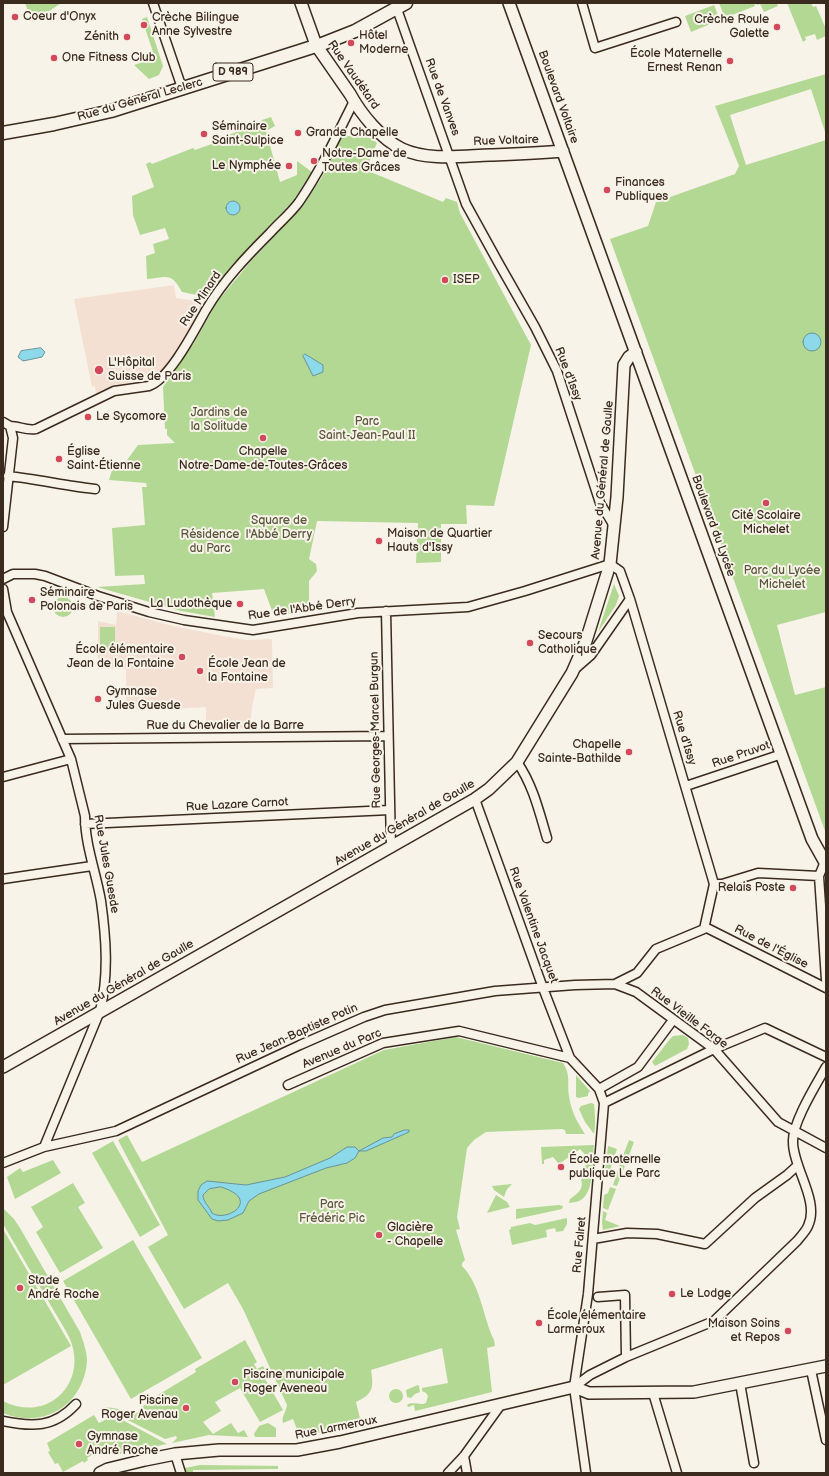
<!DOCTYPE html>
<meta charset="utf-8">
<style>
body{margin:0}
#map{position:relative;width:829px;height:1476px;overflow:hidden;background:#f7f3e8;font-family:"Balsamiq Sans",sans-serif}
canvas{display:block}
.frame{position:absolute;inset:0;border:4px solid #3b2a1e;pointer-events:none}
</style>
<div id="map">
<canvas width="829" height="1476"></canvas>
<div class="frame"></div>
</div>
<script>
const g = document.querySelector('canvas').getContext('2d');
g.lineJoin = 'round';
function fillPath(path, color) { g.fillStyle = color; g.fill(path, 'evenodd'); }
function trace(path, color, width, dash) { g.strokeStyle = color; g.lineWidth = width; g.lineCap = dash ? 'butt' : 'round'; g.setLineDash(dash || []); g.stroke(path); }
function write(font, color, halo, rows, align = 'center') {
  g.font = font + ' "Balsamiq Sans",sans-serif'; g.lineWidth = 4; g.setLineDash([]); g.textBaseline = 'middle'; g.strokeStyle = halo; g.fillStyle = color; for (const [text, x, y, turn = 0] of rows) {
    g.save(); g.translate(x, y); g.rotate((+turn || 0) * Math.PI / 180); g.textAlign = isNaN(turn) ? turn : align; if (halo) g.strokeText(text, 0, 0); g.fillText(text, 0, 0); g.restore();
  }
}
const built = new Path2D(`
 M174 285 176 298 204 302 181 344 167 365 156 376 119 385 103 390 96 396 95 386 92 387 74 299Z
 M117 611 173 626 228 637 247 640 272 639 273 688 256 689 252 707 250 729 206 728V707L155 710 126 709V669H98V621L116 625Z`);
const green = new Path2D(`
 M25 3H59L60 4 32 22Z
 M719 3H754L755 6 725 18Z
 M756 3H777L778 6 764 12 760 4 757 5Z
 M787 3H811L813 7 816 6 826 29V36L817 40 815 34 805 37 806 40 803 42Z
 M714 5 720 20 691 32 685 16Z
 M147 17 163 66 159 75 149 79 134 65 155 58 142 19Z
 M826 74V135L811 89 730 115 746 165 826 140V612L777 625 795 695 826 687V830L825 831 610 239 648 226 656 202 735 174 739 166 715 106Z
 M271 117 275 126 266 131 280 182 297 175V161L312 172 293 201 234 263 207 297 182 292C171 272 168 277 147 279L146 256 155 253 153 244 169 239 165 228 140 235 133 215 132 196 154 187 146 164 150 162 152 164 193 148 195 150 220 141V138L261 123 262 120Z
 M342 136H369L377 143 366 170 443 202 446 198 457 202 460 213 531 345 494 506 466 505 467 524H441V562L416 563 418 523 317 521 309 559 316 564 317 571 309 581V611L274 616 264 589 212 593 215 617 181 611 97 587 145 584 144 575 115 576 112 528 145 525 142 487H147L146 483 109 480 114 464 125 463 138 445 175 443 167 435V429H165L163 387 194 343 217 302 251 261 303 206 322 177Z
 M614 584 619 596 616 605 598 632Z
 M53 607a10 10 0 1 1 20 0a10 10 0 1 1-20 0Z
 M100 627H115V651H100Z
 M683 1035 688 1038 689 1044 687 1049 655 1066 652 1062 670 1039 673 1036Z
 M456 1037 563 1063C571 1076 567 1082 569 1096 571 1111 577 1122 585 1134H566L565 1130 562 1129 486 1132 474 1140 467 1148 457 1217 460 1229 456 1230 465 1260 462 1263V1266C481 1285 483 1318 494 1340L495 1346 487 1348 492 1392 415 1411 414 1405 408 1407 407 1405C413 1401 420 1406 426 1403L428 1396 426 1393 422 1391V1388L448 1383 442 1348 371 1370C374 1388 373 1394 356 1402L361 1423 300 1437 293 1419 283 1423C281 1417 286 1412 287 1405L243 1309 228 1283 184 1309 148 1247 168 1235 118 1140 127 1135 142 1162 384 1050Z
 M576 1075 589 1090 590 1092 588 1093V1096L579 1098 576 1097Z
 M591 1103 594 1104C595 1114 596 1125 594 1134L585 1122 579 1109 581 1106Z
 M629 1140 634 1142 626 1163 621 1161Z
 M113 1141 160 1225 140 1237 92 1153Z
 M594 1145C592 1160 595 1191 581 1200 578 1202 573 1202 569 1203L570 1199C583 1190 584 1187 579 1172L586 1165 585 1160 588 1158 580 1149 559 1164 553 1157 544 1160V1164H542L541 1147Z
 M608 1146 617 1149 609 1173H607L605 1172Z
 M53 1160 61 1173 15 1199 7 1177 20 1168 23 1172Z
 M620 1164 625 1166 617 1186 613 1185Z
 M73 1183 85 1203 78 1207 103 1248 60 1273 36 1232 43 1227 31 1207Z
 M512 1184 507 1189 504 1197 494 1190 492 1186Z
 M610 1187 616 1189 608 1210 603 1208 604 1195 608 1193Z
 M496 1195 507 1202 510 1207 487 1213Z
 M559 1205 563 1206 562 1209 516 1219V1209Z
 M3 1208 14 1219 20 1228 80 1332C83 1341 87 1351 87 1361 84 1405 43 1430 3 1413V1401C50 1425 92 1379 67 1333L3 1224Z
 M603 1211 607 1213 605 1220 620 1226 603 1230 602 1223Z
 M567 1218V1224L563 1231 556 1232 555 1228 546 1230 547 1237 512 1245 509 1230 511 1229V1227L530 1223 535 1225Z
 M3 1229 71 1346 3 1385Z
 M133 1240 202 1358 131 1399 63 1281Z
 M245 1340 257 1362 254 1364 257 1369 263 1366 265 1369 261 1372 283 1410 260 1422 240 1388 215 1402 221 1411 203 1422 213 1434 231 1423 238 1433 244 1430 248 1437 209 1435 172 1443 177 1438 176 1436 165 1439 116 1414 110 1415 102 1412 103 1408 106 1407 138 1412 148 1401 196 1372 195 1369Z
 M418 1385 419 1386 420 1392 415 1394 411 1398 407 1397 406 1390Z
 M389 1396a7 7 0 1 1 14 0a7 7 0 1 1-14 0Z
 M94 1415 99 1423 111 1417H117L167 1444 115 1455 114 1449 110 1445 87 1458 88 1460 84 1463 83 1461 63 1472 58 1463 55 1464 48 1452 50 1451 47 1443Z
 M268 1423 276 1428V1437H255L254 1434 259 1426Z
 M200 1465 278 1466V1469L193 1470V1473H186L185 1468Z`);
const water = new Path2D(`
 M226 208a7 7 0 1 1 14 0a7 7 0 1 1-14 0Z
 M803 342a9 9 0 1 1 18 0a9 9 0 1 1-18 0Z
 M41 348 45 352 42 357 23 361 18 357 21 351Z
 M305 354 323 365V372L313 376 303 356Z
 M405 1130H409V1132L366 1151H359L355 1158 347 1163 326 1168 259 1194 249 1201 243 1213 228 1220 218 1221 212 1219 198 1200V1191L201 1185 207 1181 246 1185 285 1177 330 1158 347 1147H355L359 1151 383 1138 392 1137 394 1134ZM221 1187C263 1200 226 1223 212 1213 210 1207 203 1202 203 1195L209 1189Z`);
const street = new Path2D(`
 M153 3 182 88
 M582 3 595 48 676 22
 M397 9 466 204 498 262 535 327 557 371 600 503 614 526
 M3 422 10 426
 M10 426C19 426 27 431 36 429L114 391 149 386C170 379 195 329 206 310 223 281 247 256 270 233 279 223 291 213 299 202 321 170 337 135 354 101
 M8 476C37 479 66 486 95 489
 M3 527 13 438 10 426
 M3 579 13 574H35L45 576 98 596 149 612 184 620 253 630 358 613 468 607 525 591 610 564 620 571 630 599 714 884 704 929 656 949 637 973 615 984
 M3 589 7 612 71 759 85 816C85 845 96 872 101 901 106 937 109 975 100 1011L44 1147
 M386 611 391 848
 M575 669 591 655 630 599
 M62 739 388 736
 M517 762C533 785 539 811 547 838
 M3 777 71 759
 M686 786 782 754
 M475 799 543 988 570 1058 599 1089 604 1103 588 1294 574 1387 586 1473
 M85 824 390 810
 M826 859 819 876 826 980
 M3 879 92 866
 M714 884H722L758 873 819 876
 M705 927 826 988
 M288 1085 383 1043 459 1031 570 1058
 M599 1089 638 1067 673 1020
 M604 1103 714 1049 765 1028 826 1057
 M3 1163 44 1147 116 1131 300 1045 364 1017 385 1010 495 991 575 985 615 984 636 992 714 1049 778 1122 826 1148
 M593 1239 627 1233 657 1234 705 1244 755 1198 787 1175 798 1165
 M598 1297 625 1295 626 1357
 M811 1370 826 1440
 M740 1383 754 1463
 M574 1387 590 1375 626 1357 714 1321 797 1241C801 1236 806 1231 808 1226 820 1201 793 1168 793 1142 792 1123 816 1085 826 1067
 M653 1393 677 1473
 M3 1421C32 1427 54 1428 76 1404
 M175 1454 181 1473
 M464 1456 467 1473
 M448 1473 464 1456 500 1406`);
const secondary = new Path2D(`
 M301 3 316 45 350 94C361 114 381 139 402 149 428 161 462 156 490 155 514 154 539 153 563 151
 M509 3 812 839 826 864
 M3 1067 475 799 489 789 517 762 572 673 586 641 610 564 617 497 624 365 629 357 636 352
 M100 1473 108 1469 145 1460 175 1454 219 1450H297L340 1442 574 1387 589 1393 694 1392 826 1366`);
const primary = new Path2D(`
 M3 133 54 124 111 111 322 44 355 31 406 3`);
const markers = [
 [15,17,4,"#d1495b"],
 [144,25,4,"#d1495b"],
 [777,27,4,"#d1495b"],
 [127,37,4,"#d1495b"],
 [351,43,4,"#d1495b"],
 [54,58,4,"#d1495b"],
 [730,61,4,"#d1495b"],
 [298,133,4,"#d1495b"],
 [204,134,4,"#d1495b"],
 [314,161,4,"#d1495b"],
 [289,166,4,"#d1495b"],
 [607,190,4,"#d1495b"],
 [445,280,4,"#d1495b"],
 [99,370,5,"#d1495b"],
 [88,417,4,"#d1495b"],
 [263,438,4,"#d1495b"],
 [59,459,4,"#d1495b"],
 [766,503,4,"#d1495b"],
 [379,541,4,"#d1495b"],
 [32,600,4,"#d1495b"],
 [240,604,4,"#d1495b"],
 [530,643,4,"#d1495b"],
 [182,657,4,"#d1495b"],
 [200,671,4,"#d1495b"],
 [98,699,4,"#d1495b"],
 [629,752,4,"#d1495b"],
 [793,888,4,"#d1495b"],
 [561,1167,4,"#d1495b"],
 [379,1235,4,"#d1495b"],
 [20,1288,4,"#d1495b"],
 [672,1294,4,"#d1495b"],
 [539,1323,4,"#d1495b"],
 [788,1331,4,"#d1495b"],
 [235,1382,4,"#d1495b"],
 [186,1408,4,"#d1495b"],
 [79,1444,4,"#d1495b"]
];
const shields = [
 [233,72,40]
];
const shieldNames = [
 ["D 989",233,72]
];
const poiNames = [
 ["Coeur d'Onyx",23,17],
 ["Crèche Bilingue",152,18],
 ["Anne Sylvestre",152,32],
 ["Crèche Roule",769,20,"right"],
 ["Galette",769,34,"right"],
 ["Hôtel",359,36],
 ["Moderne",359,50],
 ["Zénith",119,37,"right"],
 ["École Maternelle",722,54,"right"],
 ["Ernest Renan",722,68,"right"],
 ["One Fitness Club",62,58],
 ["Séminaire",212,127],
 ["Saint-Sulpice",212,141],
 ["Grande Chapelle",306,133],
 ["Notre-Dame de",322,154],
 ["Toutes Grâces",322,168],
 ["Le Nymphée",281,166,"right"],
 ["Finances",615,183],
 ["Publiques",615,197],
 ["ISEP",453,280],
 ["L'Hôpital",108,363],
 ["Suisse de Paris",108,377],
 ["Le Sycomore",96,417],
 ["Église",67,452],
 ["Saint-Étienne",67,466],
 ["Chapelle",263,452,"center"],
 ["Notre-Dame-de-Toutes-Grâces",263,466,"center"],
 ["Cité Scolaire",766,516,"center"],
 ["Michelet",766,530,"center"],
 ["Maison de Quartier",387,534],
 ["Hauts d'Issy",387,548],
 ["Séminaire",40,593],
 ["Polonais de Paris",40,607],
 ["La Ludothèque",232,604,"right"],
 ["Secours",538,636],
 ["Catholique",538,650],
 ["École élémentaire",174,650,"right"],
 ["Jean de la Fontaine",174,664,"right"],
 ["École Jean de",208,664],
 ["la Fontaine",208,678],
 ["Gymnase",106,692],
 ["Jules Guesde",106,706],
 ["Chapelle",621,745,"right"],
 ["Sainte-Bathilde",621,759,"right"],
 ["Relais Poste",785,888,"right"],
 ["École maternelle",569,1160],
 ["publique Le Parc",569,1174],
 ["Glacière",387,1228],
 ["- Chapelle",387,1242],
 ["Stade",28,1281],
 ["André Roche",28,1295],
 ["Le Lodge",680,1294],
 ["École élémentaire",547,1316],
 ["Larmeroux",547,1330],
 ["Maison Soins",780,1324,"right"],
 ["et Repos",780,1338,"right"],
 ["Piscine municipale",243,1375],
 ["Roger Aveneau",243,1389],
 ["Piscine",178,1401,"right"],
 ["Roger Avenau",178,1415,"right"],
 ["Gymnase",87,1437],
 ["André Roche",87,1451]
];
const streetNames = [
 ["Rue Vaudétard",353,75,55],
 ["Rue de Vanves",442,97,70],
 ["Boulevard Voltaire",558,97,70],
 ["Rue du Général Leclerc",140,100,-16],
 ["Rue Voltaire",506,141,-2],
 ["Rue Minard",201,299,-56],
 ["Rue d'Issy",568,374,69],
 ["Avenue du Général de Gaulle",603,480,-85],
 ["Boulevard du Lycée",713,526,70],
 ["Rue de l'Abbé Derry",302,609,-8],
 ["Rue du Chevalier de la Barre",225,726],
 ["Rue Georges-Marcel Burgun",376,730,-91],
 ["Rue d'Issy",684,738,73],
 ["Rue Pruvot",741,755,-19],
 ["Rue Lazare Carnot",237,805,-3],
 ["Avenue du Général de Gaulle",405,823,-30],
 ["Rue Jules Guesde",106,864,80],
 ["Rue Valentine Jacquet",533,925,70],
 ["Rue de l'Église",771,947,27],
 ["Avenue du Général de Gaulle",124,983,-30],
 ["Rue Vieille Forge",689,1018,37],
 ["Rue Jean-Baptiste Potin",297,1034,-24],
 ["Avenue du Parc",342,1049,-23],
 ["Rue Falret",580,1245,-85],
 ["Rue Larmeroux",336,1428,-11]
];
const parkNames = [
 ["Jardins de",219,413],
 ["la Solitude",219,427],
 ["Parc",367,422],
 ["Saint-Jean-Paul II",367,436],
 ["Square de",279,521],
 ["l'Abbé Derry",279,535],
 ["Résidence",210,535],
 ["du Parc",210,549],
 ["Parc du Lycée",782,571],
 ["Michelet",782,585],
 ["Parc",332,1205],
 ["Frédéric Pic",332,1219]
];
fillPath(built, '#f4e0d3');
fillPath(green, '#b2d894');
fillPath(water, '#8bd9e9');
trace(water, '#6b9398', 1);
trace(street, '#3b2a1e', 11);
trace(secondary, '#3b2a1e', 14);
trace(primary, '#3b2a1e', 15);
trace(street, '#f7f3e8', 8);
trace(secondary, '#f7f3e8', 11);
trace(primary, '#f7f3e8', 12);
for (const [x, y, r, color] of markers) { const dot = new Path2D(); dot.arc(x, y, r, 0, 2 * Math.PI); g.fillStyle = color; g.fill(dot); trace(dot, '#f7f3e8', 1.5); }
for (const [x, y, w] of shields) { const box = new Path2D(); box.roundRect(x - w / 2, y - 9, w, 18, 3); g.fillStyle = '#f7f3e8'; g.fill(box); trace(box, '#3b2a1e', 1); }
write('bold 11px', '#3b2a1e', null, shieldNames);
write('12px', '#3b2a1e', '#f7f3e8', poiNames, 'left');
write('12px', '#3b2a1e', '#f7f3e8', streetNames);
write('12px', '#59563c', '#f7f3e8', parkNames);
</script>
